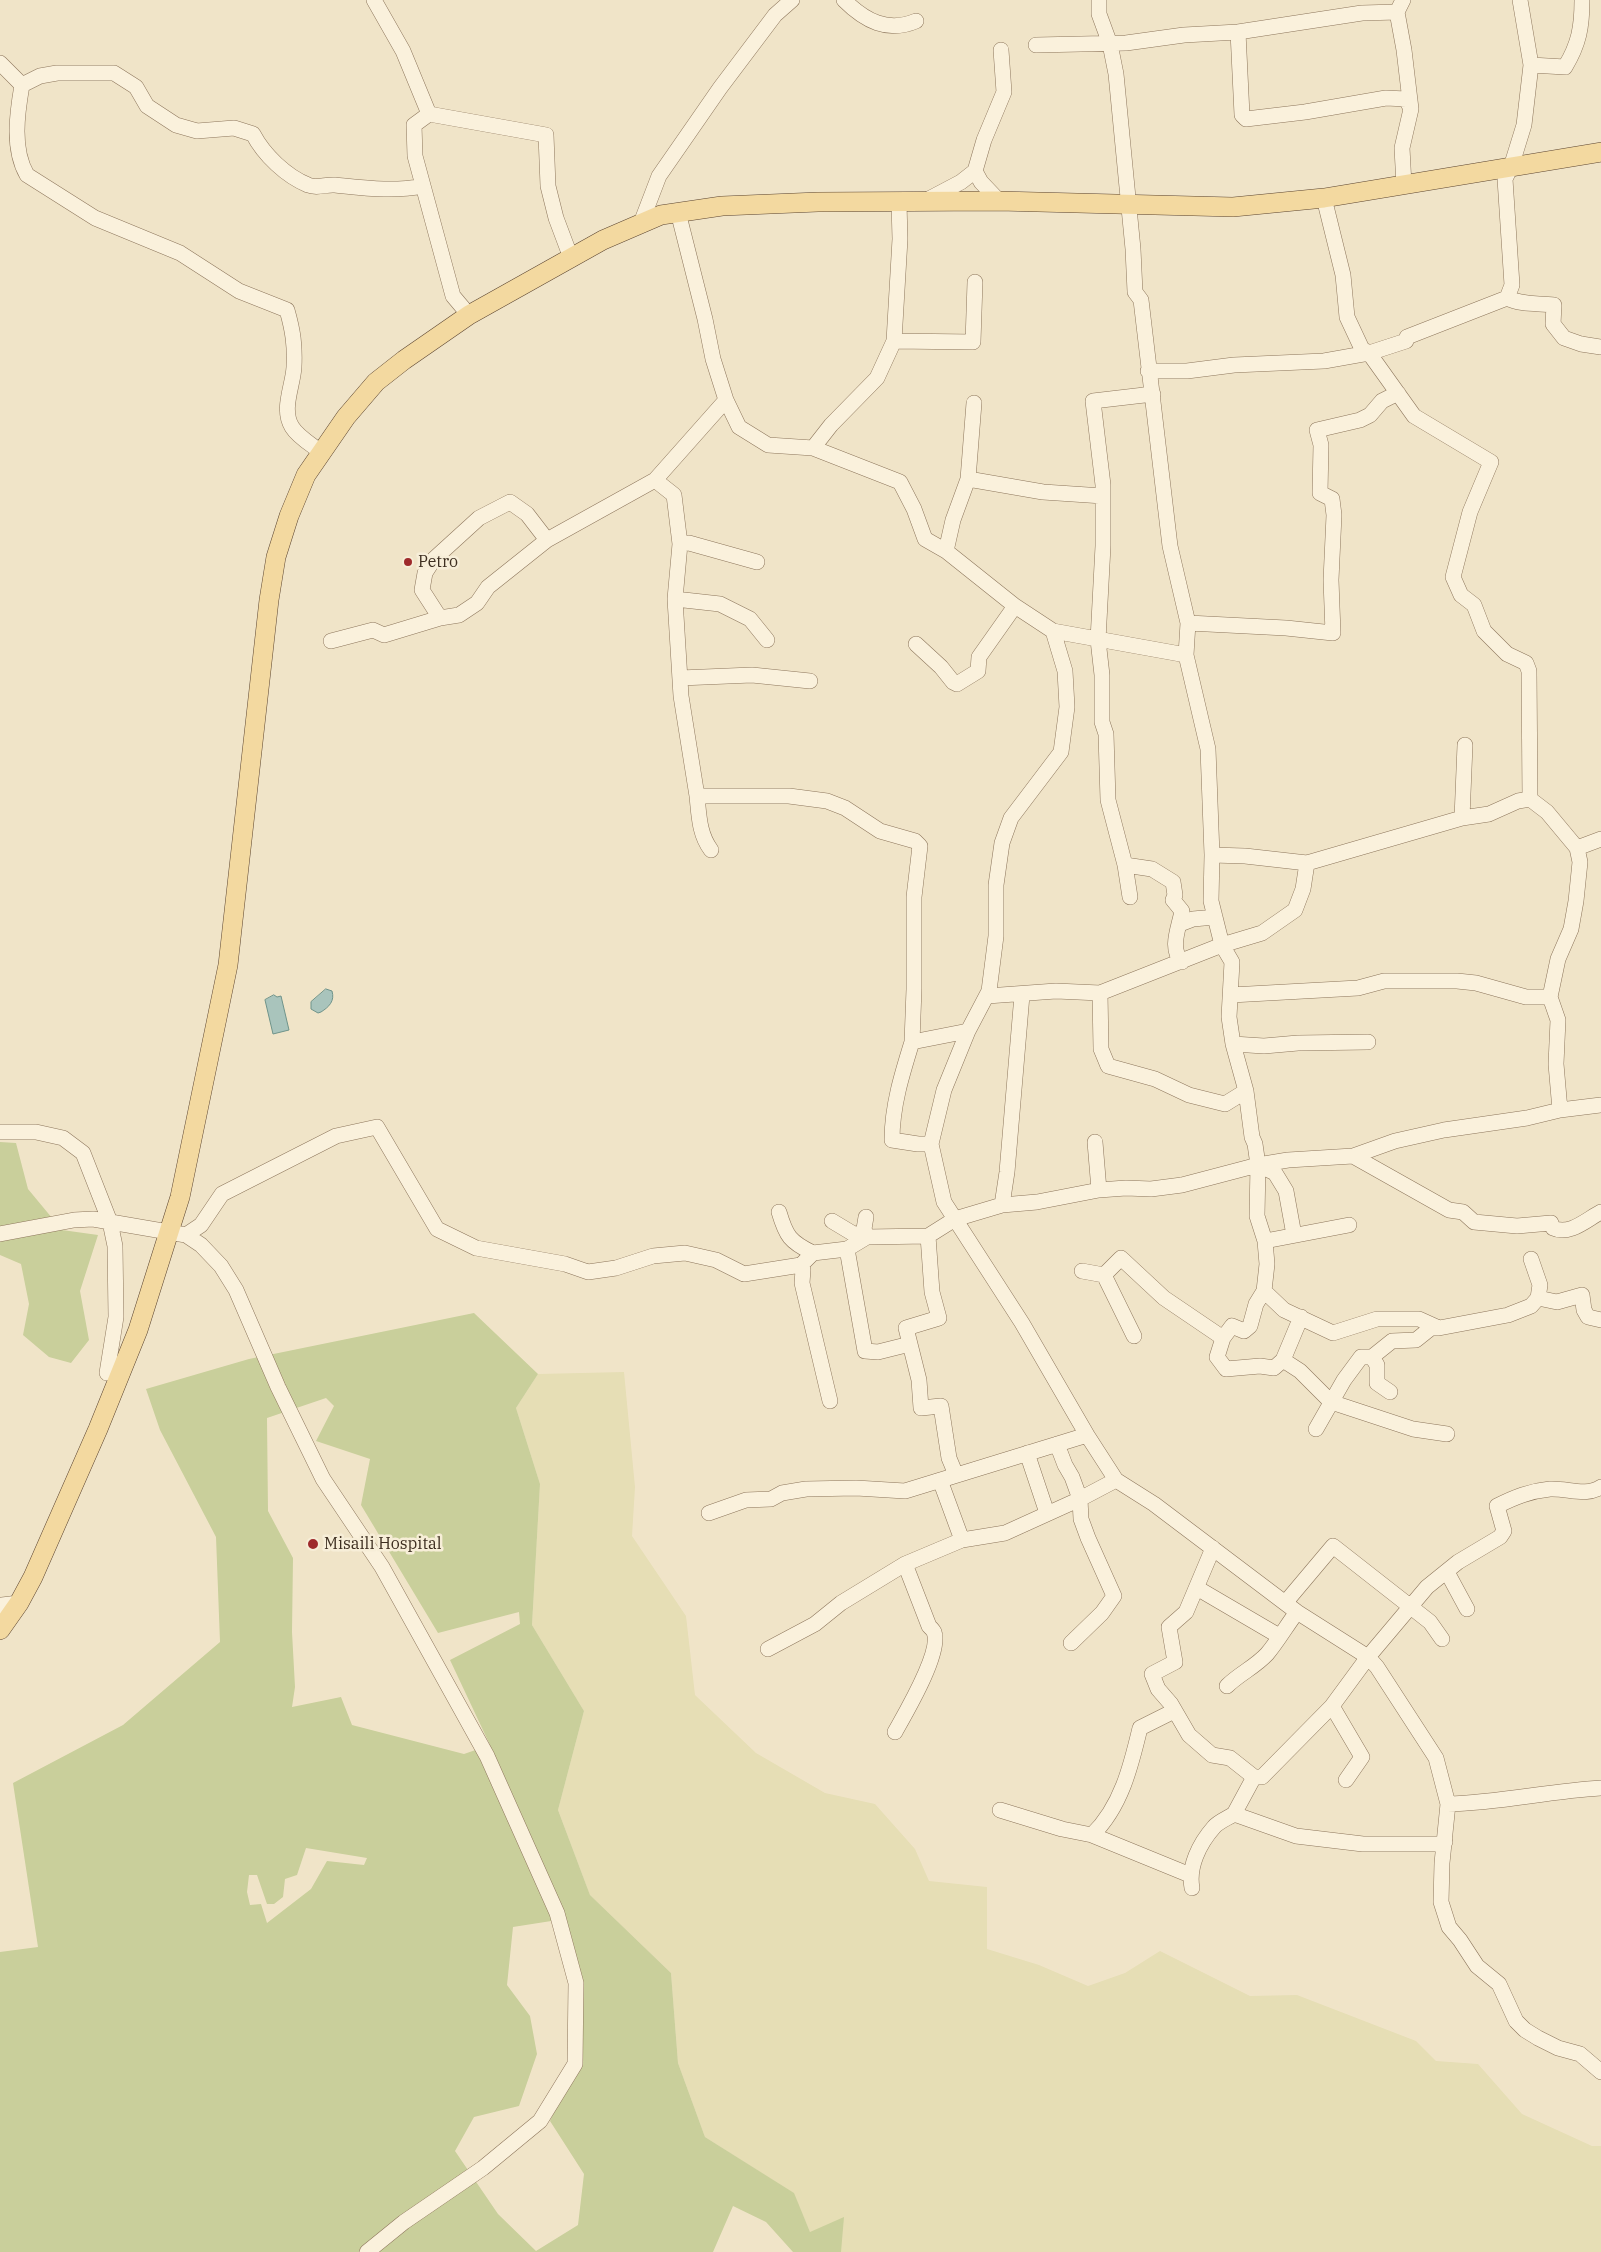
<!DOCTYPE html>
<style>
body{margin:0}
canvas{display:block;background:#f0e4c8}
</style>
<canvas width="1601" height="2252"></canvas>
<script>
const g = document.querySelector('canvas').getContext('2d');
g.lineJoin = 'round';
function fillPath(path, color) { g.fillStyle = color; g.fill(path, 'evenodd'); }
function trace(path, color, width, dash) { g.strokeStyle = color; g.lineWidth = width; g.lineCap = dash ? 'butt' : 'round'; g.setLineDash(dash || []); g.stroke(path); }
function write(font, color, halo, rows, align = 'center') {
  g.font = font + ' "IBM Plex Serif",serif'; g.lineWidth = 5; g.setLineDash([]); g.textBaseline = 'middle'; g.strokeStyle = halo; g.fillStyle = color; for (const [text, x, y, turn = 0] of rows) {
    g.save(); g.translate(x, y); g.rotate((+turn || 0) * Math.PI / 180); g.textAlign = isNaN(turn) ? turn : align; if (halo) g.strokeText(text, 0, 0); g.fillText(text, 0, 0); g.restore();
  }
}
const farmland = new Path2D(`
 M624 1372 635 1487 632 1536 686 1616 695 1695 756 1753 825 1793 875 1804 915 1849 929 1881 987 1887V1949L1039 1965 1088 1986 1125 1973 1160 1951 1250 1996 1297 1995 1416 2041 1436 2061 1478 2064 1522 2114 1592 2146H1601V2252H841L810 2232 793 2193 705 2137 678 2063 671 1973 590 1895 558 1810 584 1711 532 1625 540 1484 516 1408 538 1374Z`);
const green = new Path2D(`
 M0 1142 16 1143 28 1189 62 1230 98 1235 80 1291 89 1340 71 1363 49 1357 23 1335 29 1304 21 1264 0 1255Z
 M474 1313 538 1374 516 1408 540 1484 532 1625 584 1711 558 1810 590 1895 671 1973 678 2063 705 2137 794 2193 810 2232 844 2217 841 2252H793L766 2222 733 2206 713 2252H0V1952L38 1947 13 1783 123 1725 220 1642 216 1537 160 1430 146 1389 249 1359ZM326 1398 334 1406 316 1441 370 1459 361 1505 438 1633 519 1612 520 1624 450 1660 490 1745 464 1754 352 1725 341 1697 292 1707 295 1687 292 1632 293 1558 268 1511 267 1418ZM306 1848 367 1858 364 1865 327 1861 311 1889 267 1923 261 1904 250 1905 247 1892 249 1875H257L267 1904H274L283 1897 285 1879 297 1875ZM564 1919 579 2060 550 2121 584 2174 578 2225 536 2251 498 2214 455 2151 474 2117 519 2106 537 2054 530 2016 507 1985 513 1927Z`);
const water = new Path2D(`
 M326 989 332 991C335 1001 329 1007 321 1012L318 1013 311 1009V1002Z
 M274 995 277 997 281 996 289 1030 273 1034 265 1000Z`);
const minor = new Path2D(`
 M374 0 403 51 429 114 414 125 415 156 453 296 469 315
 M844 0C865 21 888 33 916 21
 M1099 0V14L1110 44 1116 74 1133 249 1135 292 1141 300 1170 546 1188 623 1186 655 1208 749 1212 855 1211 901 1222 945 1232 962 1229 1017 1233 1044 1246 1091 1252 1137 1255 1144 1258 1165 1257 1216 1265 1241 1267 1264 1264 1291 1284 1310 1333 1333 1377 1319H1419L1439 1328 1508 1315 1531 1306 1538 1298 1540 1285 1531 1259
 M1403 0 1397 12 1404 50 1411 109 1402 148 1404 185
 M1238 32 1242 115 1246 119 1305 112 1386 98 1406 99 1411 109
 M1036 45 1126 43 1184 35 1238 32 1362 13 1397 12
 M0 63 22 85 40 76 57 73H114L136 87 147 106 176 125 197 131 234 128 253 134C264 155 286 176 308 185 317 189 326 184 335 185 365 188 393 192 423 186
 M1531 65 1565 67C1579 44 1582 27 1582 0
 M22 85C17 114 12 149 27 175L95 218 180 253 239 291 287 310C293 331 295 345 294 367 293 386 281 409 292 427 298 437 312 445 321 452
 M429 114 546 135 548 186 556 218 571 258
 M1324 198 1343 275 1347 317 1362 349 1369 353 1414 416 1491 462 1470 512 1453 577 1461 595 1474 605 1484 631 1507 654 1526 663 1529 671 1530 799
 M925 201 961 182 975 171
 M999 201 981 182 975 171 984 140 1004 92 1001 50
 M678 212 705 319 713 359 726 400 739 427 768 445 813 448 900 482 914 509 925 539 946 551 1015 606 1053 631 1065 671 1067 707 1061 752 1011 818 1002 843 996 885V936L989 991 968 1031 944 1090 931 1144 944 1202 1022 1323 1087 1435 1116 1480 1154 1504 1297 1612 1368 1657 1377 1667 1436 1758 1448 1804C1499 1803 1549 1791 1601 1788
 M641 223 659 176 720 88 775 15 792 0
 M1507 298C1521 305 1538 303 1554 305L1553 324 1564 338 1581 344 1601 347
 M894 341 973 342 975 282
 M1148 371H1187L1234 365 1324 361 1369 353 1406 341 1407 337 1507 298 1512 285 1505 179 1511 167 1524 125 1531 65 1520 0
 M813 448 831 425 877 378 894 341 900 239 899 203
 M968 479 1043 492 1103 496
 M655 480 674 495 680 544 675 599 681 696 697 796H789L827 801 845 808 880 831 915 841 920 846 914 897V989L912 1042
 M680 544 689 543 757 562
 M946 551 953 520 968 479 974 403
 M675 599 720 604 750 619 767 640
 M440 618 422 590 425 573 434 559 479 518 510 502 527 514 547 540
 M1188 623 1286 628 1333 633 1331 580 1334 515 1332 499 1320 493 1321 445 1317 430 1360 420 1370 415 1382 401 1398 393
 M1053 631 1186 655
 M331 641 373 630 384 635 440 618 459 615 477 603 488 587 547 540 655 480 726 400
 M916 644 941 667 953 682 957 684 978 671 979 657 1015 606
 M680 678 752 675 810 681
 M697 796C699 815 699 834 711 850
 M1462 818 1465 745
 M1212 855 1245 856 1307 863
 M1125 865 1152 869 1173 882 1175 895 1173 900 1182 911C1179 928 1169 948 1182 962
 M1130 897 1125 865 1108 800 1106 734 1102 722V675L1098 640 1103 546V485L1093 401 1153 394
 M1180 924 1193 919 1215 917
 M1100 993 1101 1049 1108 1066 1155 1079 1189 1095 1225 1104 1246 1091
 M1231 995 1358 988 1384 981H1457L1476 983 1526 997H1550
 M987 996 1056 991 1100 993 1222 945 1262 933 1295 910 1303 889 1307 863 1462 818 1489 814 1518 801 1530 799 1547 812 1577 848 1601 839
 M1233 1044 1264 1046 1298 1043 1368 1042
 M1560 1110 1601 1105
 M0 1132H36L63 1138 83 1153 110 1222 115 1246 116 1317 107 1373
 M1095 1142 1099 1190
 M931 1144H918L892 1140C892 1106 902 1074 912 1042L968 1031
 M1353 1156 1395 1141 1444 1130 1527 1118 1560 1110 1556 1064 1558 1020 1550 997 1558 959 1571 929 1576 901 1580 862 1577 848
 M1258 1165 1275 1173 1286 1191 1294 1235
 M1002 1205 1007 1172 1022 995
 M779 1212C786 1236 790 1242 813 1253
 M866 1217 864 1229 867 1237
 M832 1221 852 1233 867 1237
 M0 1234 74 1220 93 1219 186 1235 201 1245 221 1266 236 1290 278 1387 323 1479 382 1567 487 1756 557 1913 576 1983 575 2064 540 2121 483 2168 404 2222 367 2252
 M186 1235 201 1225 222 1194 336 1136 377 1127 437 1229 476 1248 565 1264 588 1272 616 1268 653 1256 685 1253 716 1260 744 1274 801 1265 813 1253 847 1249 867 1237 928 1236 955 1219 1002 1205 1037 1202 1099 1190 1126 1188 1151 1189 1182 1185 1258 1165 1288 1160 1353 1156 1449 1210 1463 1212 1474 1222 1517 1226 1551 1223 1553 1228C1570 1236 1587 1219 1601 1212
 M928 1236 932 1292 939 1318 906 1328 919 1380 921 1408 941 1406 949 1458 956 1475
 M1265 1241 1349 1225
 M847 1249 865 1351 878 1352 910 1344
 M801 1265 803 1270 802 1283 830 1401
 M1082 1271 1104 1275 1121 1258 1164 1298 1223 1338 1217 1357 1226 1369 1260 1366 1274 1368 1283 1360 1300 1371 1331 1402 1413 1429 1447 1434
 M1104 1275 1134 1336
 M1538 1298 1557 1302 1582 1295 1584 1310 1588 1317 1601 1320
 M1223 1338 1232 1326 1244 1331 1250 1326 1256 1304 1264 1291
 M1283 1360 1301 1317
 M1390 1392 1377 1383V1365L1372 1357 1392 1341 1416 1340 1431 1328H1439
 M1316 1429 1344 1380 1361 1357H1372
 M1057 1444 1065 1465 1072 1477 1080 1499 1081 1519 1088 1538 1114 1596 1102 1613 1071 1643
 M1027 1453 1047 1513
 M940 1480 962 1540
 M709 1513 746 1500 771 1499 782 1493 806 1489 856 1488 905 1491 1087 1435
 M1213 1548 1186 1612 1169 1627 1175 1662 1152 1674 1158 1689 1171 1704 1189 1735 1212 1755 1230 1758 1254 1777 1234 1814
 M1447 1572 1467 1609
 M1197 1588 1279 1636
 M1285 1603 1333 1546 1430 1622 1442 1639
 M0 1607 2 1605 19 1603
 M768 1649 815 1624 841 1603 905 1564 962 1540 1005 1533 1080 1499 1116 1480
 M1227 1686C1239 1674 1255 1667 1267 1654 1278 1641 1287 1625 1297 1612
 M1332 1706 1362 1757 1346 1780
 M895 1732C905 1714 942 1652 934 1632 933 1630 931 1628 929 1626L905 1564
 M1254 1777H1262L1332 1706 1368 1657 1427 1587 1458 1562 1500 1537 1504 1531 1497 1506C1515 1497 1530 1491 1550 1489 1568 1488 1585 1497 1601 1487
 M1448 1804 1442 1863 1441 1902 1449 1927 1460 1940 1477 1966 1499 1984 1516 2021 1525 2030 1538 2038 1558 2048 1580 2054 1601 2072
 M1000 1810 1062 1829 1092 1835C1121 1807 1131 1766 1140 1728L1174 1711
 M1092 1835 1190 1875
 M1192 1888C1188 1867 1199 1844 1214 1827 1218 1822 1228 1818 1234 1814L1296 1836 1363 1844H1442L1445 1842`);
const major = new Path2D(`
 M0 1630 19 1603 33 1577 98 1429 138 1330 180 1197 228 965 269 600 276 557 289 516 306 475 346 417 376 382 404 360 469 315 603 240 661 215 722 206 818 202 999 201 1233 207 1324 198 1601 152`);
const markers = [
 [408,562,5,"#9e2a2b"],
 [313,1544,6,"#9e2a2b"]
];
const poiNames = [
 ["Petro",418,562],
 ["Misaili Hospital",324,1544]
];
fillPath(farmland, '#e6deb5');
fillPath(green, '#c9cf9b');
fillPath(water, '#a9c4bc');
trace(water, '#6f938a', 1);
trace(minor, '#8d765c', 16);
trace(major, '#5b4430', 20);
trace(minor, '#faf1dc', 15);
trace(major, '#f3d9a0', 19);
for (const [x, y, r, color] of markers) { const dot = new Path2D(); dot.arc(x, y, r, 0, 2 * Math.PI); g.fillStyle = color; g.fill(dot); trace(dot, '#f7eed8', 2); }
write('16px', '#3d2e20', '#f7eed8', poiNames, 'left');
</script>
